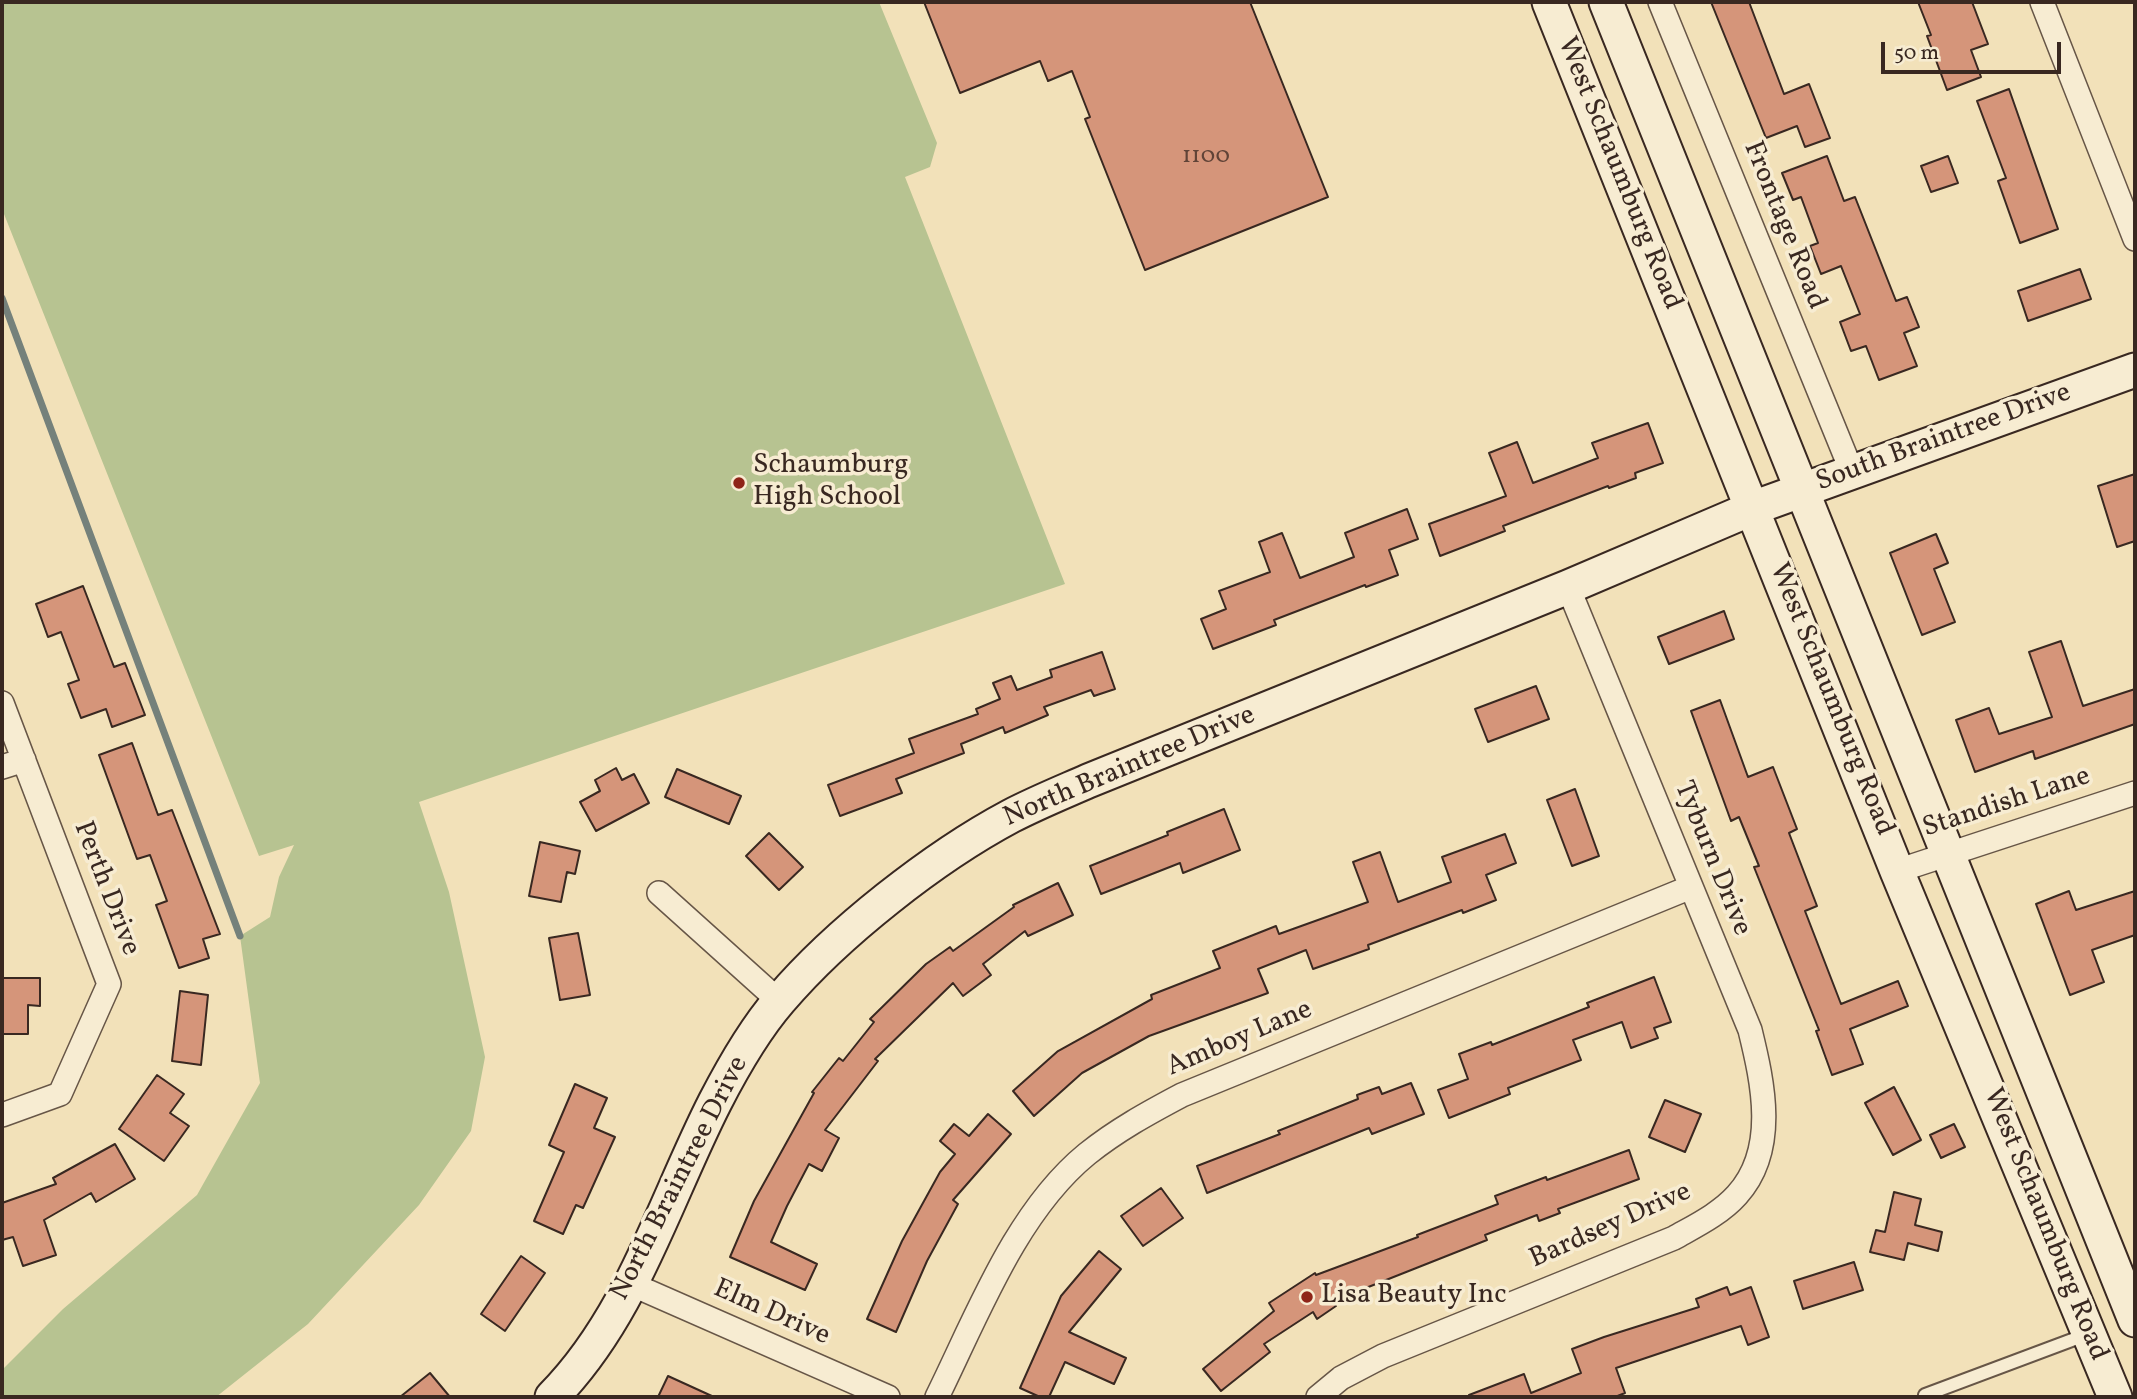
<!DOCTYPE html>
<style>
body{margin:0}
#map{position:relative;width:2137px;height:1399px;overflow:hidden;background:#f2e1b9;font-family:Vollkorn,serif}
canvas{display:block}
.frame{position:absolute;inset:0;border:4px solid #392821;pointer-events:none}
.scale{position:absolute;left:1881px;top:42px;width:180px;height:32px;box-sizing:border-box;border:4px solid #392821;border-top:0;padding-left:9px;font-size:21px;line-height:24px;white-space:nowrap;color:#392821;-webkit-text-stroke:5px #f7ecd2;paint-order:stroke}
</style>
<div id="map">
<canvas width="2137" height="1399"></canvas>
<div class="frame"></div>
<div class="scale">50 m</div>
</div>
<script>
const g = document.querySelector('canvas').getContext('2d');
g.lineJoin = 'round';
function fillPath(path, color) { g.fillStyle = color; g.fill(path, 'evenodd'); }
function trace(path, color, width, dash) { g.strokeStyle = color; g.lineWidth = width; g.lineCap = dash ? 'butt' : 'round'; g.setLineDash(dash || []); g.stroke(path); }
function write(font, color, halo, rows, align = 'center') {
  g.font = font + ' Vollkorn,serif'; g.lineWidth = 7; g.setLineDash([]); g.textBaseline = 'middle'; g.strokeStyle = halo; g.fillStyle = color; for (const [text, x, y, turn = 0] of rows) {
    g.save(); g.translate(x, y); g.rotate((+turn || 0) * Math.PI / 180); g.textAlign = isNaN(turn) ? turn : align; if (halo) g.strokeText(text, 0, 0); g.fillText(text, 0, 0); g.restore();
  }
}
const green = new Path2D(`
 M2 2H879L937 143 930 167 905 177 1065 584 419 802 449 892 485 1057 471 1131 419 1205 308 1324 216 1397H2V1370L63 1309 197 1195 260 1083 240 936 270 917 279 877 294 845 259 856 2 209Z`);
const stream = new Path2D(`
 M2 298 240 936`);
const building = new Path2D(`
 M924 2H1250L1328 197 1145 270 1085 119 1090 117 1072 71 1048 81 1040 61 960 93Z
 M1711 2H1749L1784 94 1809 84 1830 138 1805 147 1797 126 1766 138Z
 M1918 2H1972L1988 44 1971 50 1981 77 1947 90 1927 36 1931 35Z
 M2009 89 2058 229 2020 243 1998 181 2006 178 1977 101Z
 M1827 156 1844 201 1855 197 1896 301 1907 297 1919 327 1904 333 1917 366 1879 380 1866 346 1851 351 1840 322 1860 314 1841 266 1821 274 1810 246 1818 243 1801 197 1793 200 1782 173Z
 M1948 156 1958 183 1931 192 1921 166Z
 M2080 269 2091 299 2028 321 2018 291Z
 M1648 423 1663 463 1635 473 1636 478 1609 488 1608 486 1503 526 1505 531 1440 556 1429 524 1506 496 1489 453 1517 442 1533 483 1598 458 1592 443Z
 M2135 474V541L2117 547 2098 486Z
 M1407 509 1418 539 1389 550 1398 575 1366 587 1365 585 1274 620 1276 625 1213 649 1201 619 1226 609 1219 591 1270 572 1259 542 1282 533 1300 578 1354 557 1345 533Z
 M1936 534 1948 563 1934 569 1955 622 1922 635 1890 553Z
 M83 586 114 667 125 663 145 715 112 727 106 709 81 718 68 684 79 680 61 632 48 637 36 604Z
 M1724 611 1734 639 1669 664 1658 637Z
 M2061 641 2083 706 2135 689V724L2035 759 2033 751 1975 772 1956 720 1989 708 1999 734 2052 717 2029 652Z
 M1102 652 1115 689 1094 696 1091 690 1044 707 1048 715 1005 733 1003 727 961 744 964 753 896 779 902 793 840 816 828 785 914 753 909 739 978 714 976 709 1000 699 993 683 1011 676 1017 690 1052 677 1050 670Z
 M1536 686 1549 719 1488 742 1475 709Z
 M1720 700 1748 777 1773 767 1797 829 1789 833 1817 906 1805 911 1841 1004 1898 981 1908 1006 1850 1029 1863 1064 1832 1075 1816 1031 1819 1030 1754 867 1759 866 1739 817 1731 821 1691 711Z
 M132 743 158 815 172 810 220 934 203 939 209 958 179 968 156 905 167 901 150 855 137 859 99 755Z
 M616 768 622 780 634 774 649 803 596 831 580 802 600 791 595 780Z
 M677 769 741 796 729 824 665 797Z
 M1575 789 1599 856 1572 866 1547 800Z
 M1224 809 1240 850 1183 873 1180 863 1101 894 1090 866 1168 835 1167 832Z
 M769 833 803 867 779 890 746 856Z
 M1505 834 1516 863 1486 875 1496 900 1463 913 1462 910 1368 945 1369 949 1313 969 1306 950 1258 969 1268 993 1149 1036 1082 1073 1034 1116 1013 1091 1058 1051 1152 999 1151 995 1220 968 1213 951 1276 926 1279 934 1368 902 1353 862 1380 852 1398 902 1451 882 1442 857Z
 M540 842 580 851 575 874 567 872 561 902 529 896Z
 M1058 883 1073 915 1028 936 1025 931 983 964 991 975 963 996 953 983 875 1059 878 1061 825 1130 839 1138 822 1171 809 1164 787 1206 771 1242 817 1264 805 1290 730 1257 754 1201 814 1093 812 1092 839 1058 843 1061 874 1022 870 1019 926 964 950 947 953 951 1014 907 1013 905Z
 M2069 891 2076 910 2135 891V935L2092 950 2104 982 2070 995 2036 904Z
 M578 933 590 995 560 1000 549 938Z
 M1654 977 1671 1022 1654 1028 1658 1038 1631 1048 1622 1022 1573 1040 1581 1060 1508 1088 1510 1094 1449 1118 1438 1090 1468 1079 1459 1054 1491 1042 1492 1045 1589 1007 1587 1003Z
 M2 978H40V1006L28 1005V1034H2Z
 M180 991 208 995 201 1065 172 1061Z
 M157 1075 184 1094 170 1113 189 1126 164 1161 119 1129Z
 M1411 1083 1424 1114 1372 1134 1369 1128 1207 1193 1197 1166 1280 1134 1278 1131 1358 1099 1357 1095 1379 1087 1382 1094Z
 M575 1084 607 1098 594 1128 615 1137 583 1208 576 1205 563 1234 534 1221 564 1152 549 1145Z
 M1894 1087 1921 1140 1893 1155 1865 1103Z
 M1665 1100 1701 1114 1685 1152 1649 1137Z
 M988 1114 1011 1134 953 1200 958 1204 927 1261 896 1332 867 1319 902 1241 940 1172 955 1154 940 1141 954 1124 969 1136Z
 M1954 1124 1965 1147 1941 1158 1930 1135Z
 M115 1144 135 1179 96 1202 91 1193 44 1220 56 1255 23 1266 13 1237 2 1240V1203L56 1184 53 1178Z
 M1629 1150 1639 1179 1558 1209 1560 1213 1539 1221 1537 1215 1485 1235 1487 1240 1333 1301 1336 1306 1317 1319 1313 1312 1264 1344 1270 1352 1221 1391 1203 1369 1274 1311 1269 1303 1315 1273 1316 1275 1418 1237 1417 1235 1498 1204 1495 1196 1546 1177 1547 1180Z
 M1161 1188 1183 1218 1143 1246 1121 1216Z
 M1894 1192 1921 1199 1915 1225 1942 1232 1938 1251 1908 1243 1904 1260 1870 1252 1876 1230 1885 1232Z
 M1099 1251 1121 1269 1069 1332 1126 1358 1114 1384 1065 1362 1049 1397H1040L1020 1388 1061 1296Z
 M521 1256 545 1273 505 1331 481 1314Z
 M1854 1262 1863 1290 1803 1309 1794 1281Z
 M1727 1287 1730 1295 1751 1287 1769 1337 1748 1345 1741 1326 1616 1368 1625 1393 1615 1397H1469V1395L1524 1374 1531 1393 1581 1373 1572 1349 1604 1337 1699 1307 1696 1299Z
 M430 1373 450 1397H400Z
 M668 1376 714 1397H658Z`);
const lane = new Path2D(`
 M1926 1397 1925 1395 2088 1334`);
const street = new Path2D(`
 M1660 2 1852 472
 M2042 2 2135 239
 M2 703 109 984 60 1094 2 1115
 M2 767 24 760
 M1897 871 2135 793
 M659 893 779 1001
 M631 1284 888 1397
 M937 1397C977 1316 1016 1212 1087 1154 1117 1130 1148 1113 1182 1095L1691 887
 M1318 1397 1341 1378 1383 1356 1674 1238C1695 1226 1720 1214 1737 1195 1778 1150 1763 1083 1750 1030L1568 587`);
const secondary = new Path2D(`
 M1549 2 1897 871 2115 1397
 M1606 2 2135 1320
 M552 1397C632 1316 664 1202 715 1102 733 1067 754 1030 780 1000 837 933 934 857 1011 816 1036 803 1063 792 1088 781L1568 587 1753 508 2135 370`);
const markers = [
 [739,483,7,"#8f2418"],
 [1307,1297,7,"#8f2418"]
];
const numberNames = [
 ["1100",1206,158]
];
const streetNames = [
 ["West Schaumburg Road",1618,174,68],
 ["Frontage Road",1783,226,68],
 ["South Braintree Drive",1944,439,-20],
 ["West Schaumburg Road",1830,700,68],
 ["North Braintree Drive",1130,768,-23],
 ["Standish Lane",2007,804,-18],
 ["Tyburn Drive",1711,859,68],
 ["Perth Drive",105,889,69],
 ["Amboy Lane",1240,1040,-23],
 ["North Braintree Drive",681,1179,-63],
 ["West Schaumburg Road",2044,1225,68],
 ["Bardsey Drive",1611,1227,-24],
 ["Elm Drive",771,1314,24]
];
const poiNames = [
 ["Schaumburg",753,467],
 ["High School",753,499],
 ["Lisa Beauty Inc",1321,1297]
];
fillPath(green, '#b7c391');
trace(stream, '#75817b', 7);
fillPath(building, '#d5957a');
trace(building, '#392821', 2);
trace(lane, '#675647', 16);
trace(street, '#675647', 26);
trace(secondary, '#392821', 37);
trace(lane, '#f7ecd2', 12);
trace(street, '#f7ecd2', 23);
trace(secondary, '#f7ecd2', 33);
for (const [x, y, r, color] of markers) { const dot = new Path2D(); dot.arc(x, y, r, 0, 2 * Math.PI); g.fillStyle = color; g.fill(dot); trace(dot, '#f7ecd2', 2.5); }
write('24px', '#604337', null, numberNames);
write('28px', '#392821', '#f7ecd2', streetNames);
write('28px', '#392821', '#f7ecd2', poiNames, 'left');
</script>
